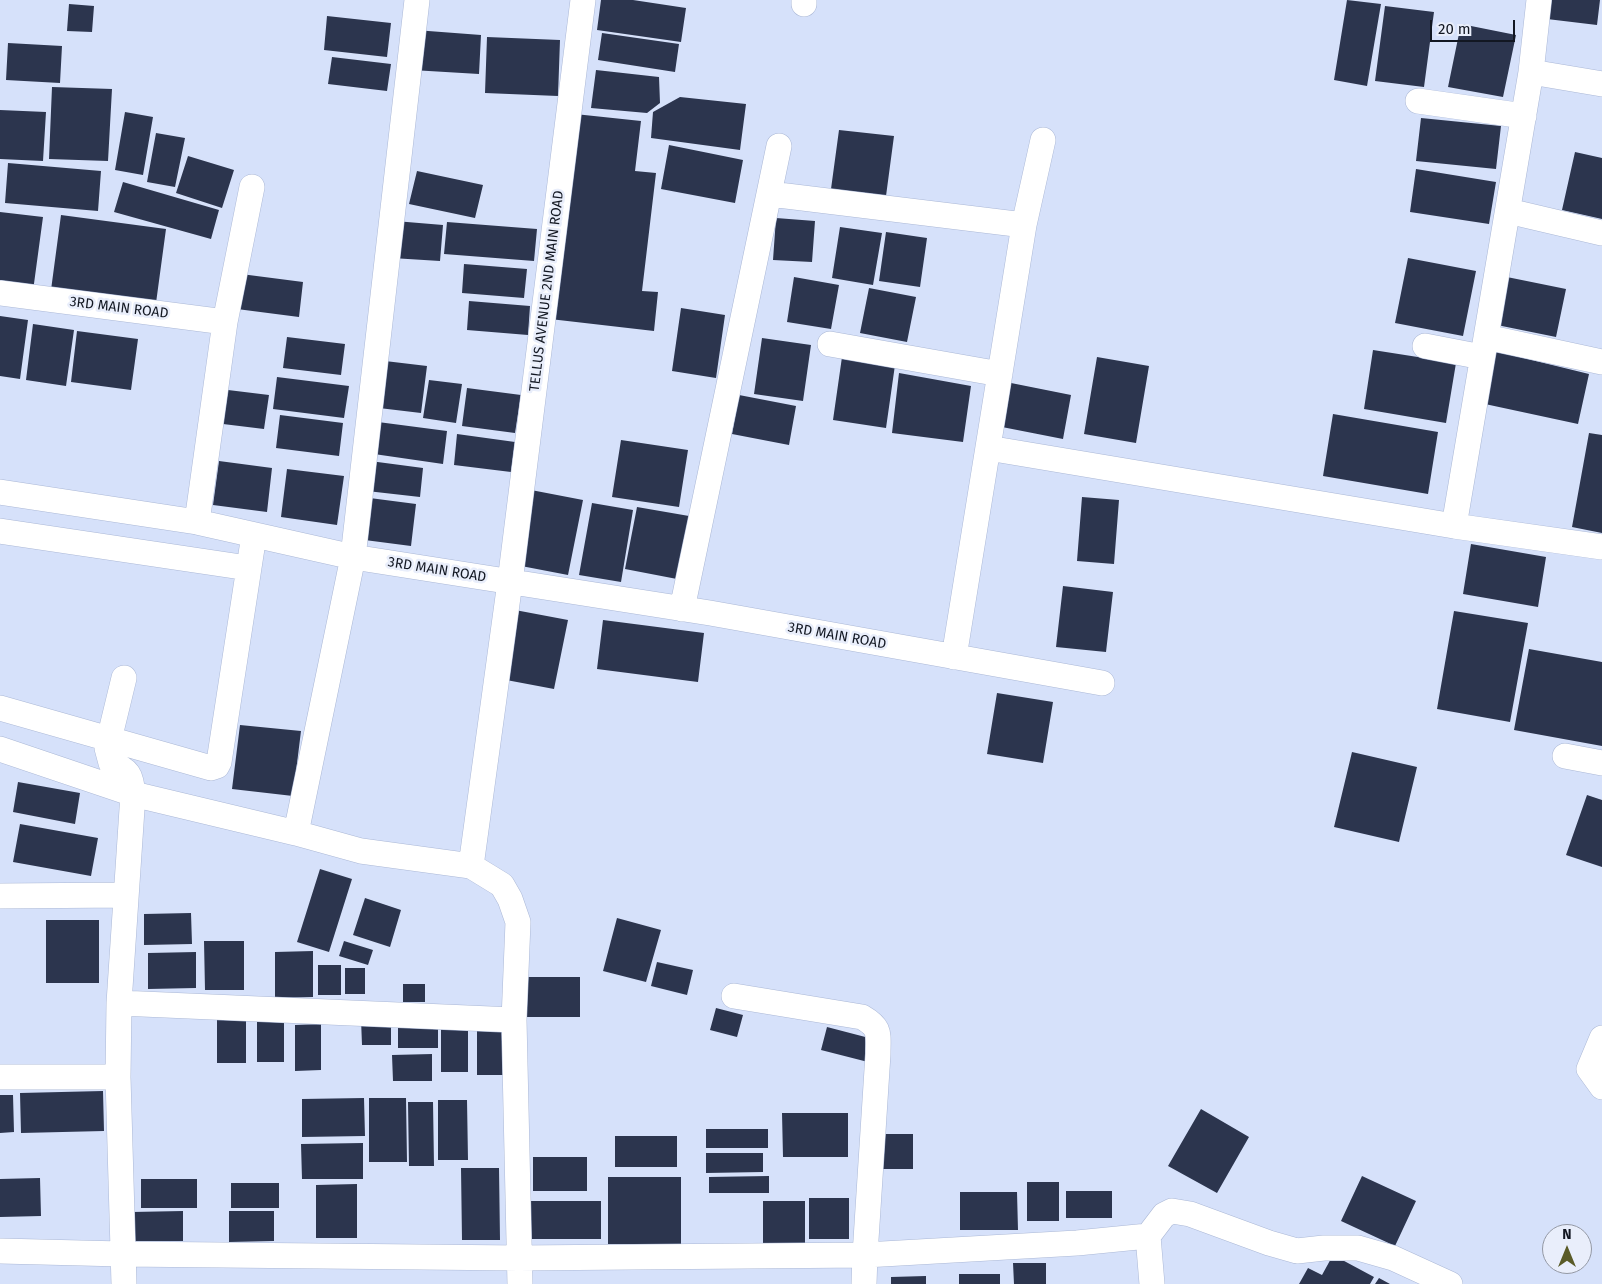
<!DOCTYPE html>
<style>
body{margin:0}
#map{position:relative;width:1602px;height:1284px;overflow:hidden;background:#d6e1fa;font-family:"Fira Sans",sans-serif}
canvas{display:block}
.north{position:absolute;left:1542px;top:1224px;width:50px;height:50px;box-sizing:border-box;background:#e9eefb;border:1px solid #9398a4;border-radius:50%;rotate:0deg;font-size:14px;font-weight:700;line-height:20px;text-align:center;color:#121722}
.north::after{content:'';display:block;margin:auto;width:18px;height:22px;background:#5a5b28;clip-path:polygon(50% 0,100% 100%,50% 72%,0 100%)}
.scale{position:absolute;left:1430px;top:20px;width:85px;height:22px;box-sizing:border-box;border:2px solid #121722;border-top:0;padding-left:6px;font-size:15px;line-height:18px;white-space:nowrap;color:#121722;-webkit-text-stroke:4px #e9eefb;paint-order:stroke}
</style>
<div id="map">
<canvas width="1602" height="1284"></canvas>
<div class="north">N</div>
<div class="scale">20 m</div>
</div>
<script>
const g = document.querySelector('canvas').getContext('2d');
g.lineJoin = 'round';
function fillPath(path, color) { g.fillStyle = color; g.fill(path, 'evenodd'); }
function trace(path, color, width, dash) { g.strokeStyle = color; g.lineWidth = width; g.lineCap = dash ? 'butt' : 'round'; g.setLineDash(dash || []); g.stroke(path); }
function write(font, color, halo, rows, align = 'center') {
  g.font = font + ' "Fira Sans",sans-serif'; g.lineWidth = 5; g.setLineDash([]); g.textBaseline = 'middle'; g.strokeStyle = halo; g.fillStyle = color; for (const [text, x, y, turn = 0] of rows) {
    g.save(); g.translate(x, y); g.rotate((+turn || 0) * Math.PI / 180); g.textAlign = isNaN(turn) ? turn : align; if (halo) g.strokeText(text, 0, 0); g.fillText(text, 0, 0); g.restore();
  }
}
const building = new Path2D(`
 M601 0H633L686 8 681 42 597 30Z
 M1347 0 1381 4 1367 86 1334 80Z
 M1549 0H1600L1597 25 1547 19Z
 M69 4 94 6 92 32 67 31Z
 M1385 6 1434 12 1424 87 1375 81Z
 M327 16 391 23 387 57 324 50Z
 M1461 24 1516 35 1503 97 1448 87Z
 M415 30 481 35 479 74 412 70Z
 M602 33 679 44 675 72 598 60Z
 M487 37 560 40 558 96 485 93Z
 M8 43 62 46 60 83 6 80Z
 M332 57 391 64 387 91 328 84Z
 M596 70 659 77 660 103 647 113 591 108Z
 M52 87 112 89 108 161 49 159Z
 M680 97 746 104 740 150 651 138 653 112Z
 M0 110 46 112 43 161 0 159Z
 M125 112 153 117 143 175 115 170Z
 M575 114 641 121 635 171 656 173 642 291 658 292 654 331 550 319Z
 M1421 118 1501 126 1496 169 1416 161Z
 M839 130 894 136 886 196 831 189Z
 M156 133 185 138 175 187 147 182Z
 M669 145 743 160 735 203 661 189Z
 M1575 152 1602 158V219L1562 210Z
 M188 156 234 170 222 208 176 193Z
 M8 163 101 171 98 211 5 203Z
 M1416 169 1496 182 1489 224 1410 212Z
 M417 171 483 185 475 218 409 204Z
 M123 182 219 210 211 239 114 212Z
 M0 212 43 217 33 291 0 286Z
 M61 215 166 229 156 303 51 290Z
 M776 218 815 221 812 262 773 260Z
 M395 221 443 225 440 261 392 258Z
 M447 222 537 229 534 261 444 254Z
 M840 227 882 233 873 285 832 278Z
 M886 232 927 238 920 287 879 281Z
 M1408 258 1476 271 1463 336 1395 323Z
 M464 264 527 269 524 298 462 293Z
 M241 274 303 282 299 317 237 309Z
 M1502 276 1566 289 1556 337 1492 324Z
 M794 277 839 285 831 329 787 322Z
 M869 288 916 297 907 342 860 333Z
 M469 301 530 306 528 335 467 330Z
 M681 308 725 315 716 378 672 371Z
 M0 316 28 320 20 379 0 376Z
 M33 324 74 330 66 386 26 380Z
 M77 331 138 339 131 390 71 382Z
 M287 337 345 344 341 375 283 368Z
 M762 338 811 345 803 401 754 394Z
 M1373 350 1456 363 1446 423 1364 409Z
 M1495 351 1589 374 1578 424 1485 404Z
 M842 357 895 365 886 428 833 420Z
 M1097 357 1149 366 1136 443 1084 434Z
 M385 361 427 366 421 413 379 408Z
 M899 373 971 386 963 442 892 433Z
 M277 377 349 386 344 418 273 409Z
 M429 380 462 384 456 423 423 418Z
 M1011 383 1071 395 1063 439 1002 427Z
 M467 388 521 395 515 433 462 426Z
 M228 390 269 395 264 429 223 424Z
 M739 395 796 406 789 445 732 434Z
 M1333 414 1438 432 1428 494 1323 476Z
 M280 415 343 423 339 456 276 448Z
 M378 422 447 431 443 464 374 454Z
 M1589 433 1602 435V533L1572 527Z
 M457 434 515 442 511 472 454 465Z
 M621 440 688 450 679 507 612 497Z
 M219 461 272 468 267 512 213 505Z
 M370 461 423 468 420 497 367 491Z
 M287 469 344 476 337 525 281 517Z
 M531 490 583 500 568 575 516 565Z
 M362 497 416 504 411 546 357 539Z
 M1082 497 1119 500 1114 564 1077 561Z
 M592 503 633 510 621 582 579 575Z
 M637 507 689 516 677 579 625 569Z
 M1471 544 1546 557 1538 607 1463 594Z
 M1063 586 1113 592 1106 652 1056 647Z
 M515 610 568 620 554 689 501 679Z
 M1454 611 1528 623 1510 722 1437 709Z
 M603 620 704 633 698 682 597 669Z
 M1529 649 1602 662V746L1514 730Z
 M997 693 1053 702 1043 763 987 754Z
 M240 725 301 731 293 796 232 789Z
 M1352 752 1417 767 1399 842 1334 827Z
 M18 782 80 793 75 824 13 812Z
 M1587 795 1602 800V867L1566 855Z
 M20 824 98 838 91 876 13 862Z
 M320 869 352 879 329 952 297 942Z
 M365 898 401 910 390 947 353 935Z
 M191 913 192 944 144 945V914Z
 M617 918 661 930 646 982 603 971Z
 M46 920H99V983H46Z
 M204 941H244V990H205Z
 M344 941 373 950 368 965 339 956Z
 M313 951V997L275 998V952Z
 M196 952V988L148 989V953Z
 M657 962 693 970 687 995 651 986Z
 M318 965H341V995H318Z
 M345 968H365V994H345Z
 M526 977H580V1017H526Z
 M403 984H425V1002H403Z
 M716 1008 743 1015 737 1037 710 1030Z
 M284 1019V1062H257V1020Z
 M361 1019H391V1045H362Z
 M217 1020H246V1063H217Z
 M321 1024V1070L295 1071V1025Z
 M398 1025H438V1048H398Z
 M441 1025H468V1072H441Z
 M477 1027H502L503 1075H477Z
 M827 1027 873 1039 868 1062 821 1050Z
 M432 1054V1081H393L392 1055Z
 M103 1091 104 1131 21 1133 20 1093Z
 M0 1095H13L14 1132 0 1133Z
 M364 1098 365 1136 302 1137V1099Z
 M369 1098H406L407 1162H369Z
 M438 1100H467L468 1160H438Z
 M408 1102H433L434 1166H409Z
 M1201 1109 1249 1137 1217 1193 1168 1166Z
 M782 1113H848V1157H783Z
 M706 1129H768V1148H706Z
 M879 1134H913V1169H879Z
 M615 1136H677V1167H615Z
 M363 1143V1179H302L301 1144Z
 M706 1153H763V1172L706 1173Z
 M533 1157H587V1191H533Z
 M461 1168H499L500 1240H462Z
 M769 1176V1193H709V1177Z
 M1362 1176 1416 1201 1395 1246 1341 1221Z
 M608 1177H681V1244H608Z
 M40 1178 41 1216 0 1217V1179Z
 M141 1179H197V1208H141Z
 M1027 1182H1059V1221H1027Z
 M231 1183H279V1208H231Z
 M357 1184V1238H316V1185Z
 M1066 1191H1112V1218H1066Z
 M960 1192H1017L1018 1230H960Z
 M809 1198H849V1239H809Z
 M529 1201H601V1239H529Z
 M763 1201H805V1243H763Z
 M183 1211V1241H133L132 1212Z
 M229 1211H274V1241L229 1242Z
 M1333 1255 1374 1277 1370 1284H1299L1308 1268 1322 1275Z
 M1013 1263H1046V1284H1014Z
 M959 1274H1000V1284H959Z
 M926 1276V1284H891V1277Z
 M1379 1278 1390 1284H1375Z`);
const minor = new Path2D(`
 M804 4V0
 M1531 72 1539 0
 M1418 101 1524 116
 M770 194 1024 225
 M1508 211 1602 233
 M0 293 225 322 197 522 353 557 710 613 1102 683
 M225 322 252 187
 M1486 337 1602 362
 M830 344 1000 374
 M1425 346 1482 357
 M988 448 1454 526 1602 547
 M0 492 197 522
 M1454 526 1531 72 1602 84
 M0 531 248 568
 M682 609 779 146
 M954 657 1024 225 1043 140
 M0 708 211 768 217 766 219 762 254 535
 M0 749 133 794C130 773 130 772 111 763L107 748 124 678
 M1565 756 1602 763
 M296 833 353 557 417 0
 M471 866 510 582 583 0
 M0 896 126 895
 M119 1003 514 1020
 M1602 1038 1589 1069 1602 1087
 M0 1077H118
 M1148 1236 1152 1284
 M0 1251 122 1254 519 1258 865 1255 878 1054C878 1033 881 1028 862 1017L734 996
 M124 1284 118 1077 119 1003 133 794 296 833 361 851 471 866 502 885 510 899 518 922 514 1020 520 1284
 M864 1284 865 1255 1077 1243 1148 1236 1164 1215 1172 1211 1190 1214 1269 1243 1297 1251 1324 1248H1358L1393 1258 1450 1284`);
const streetNames = [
 ["TELLUS AVENUE 2ND MAIN ROAD",547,291,-83],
 ["3RD MAIN ROAD",119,308,7],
 ["3RD MAIN ROAD",437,570,9],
 ["3RD MAIN ROAD",837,636,10]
];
fillPath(building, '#2c354e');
trace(minor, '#abb8d6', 26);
trace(minor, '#fff', 25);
write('14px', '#121722', '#e9eefb', streetNames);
</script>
